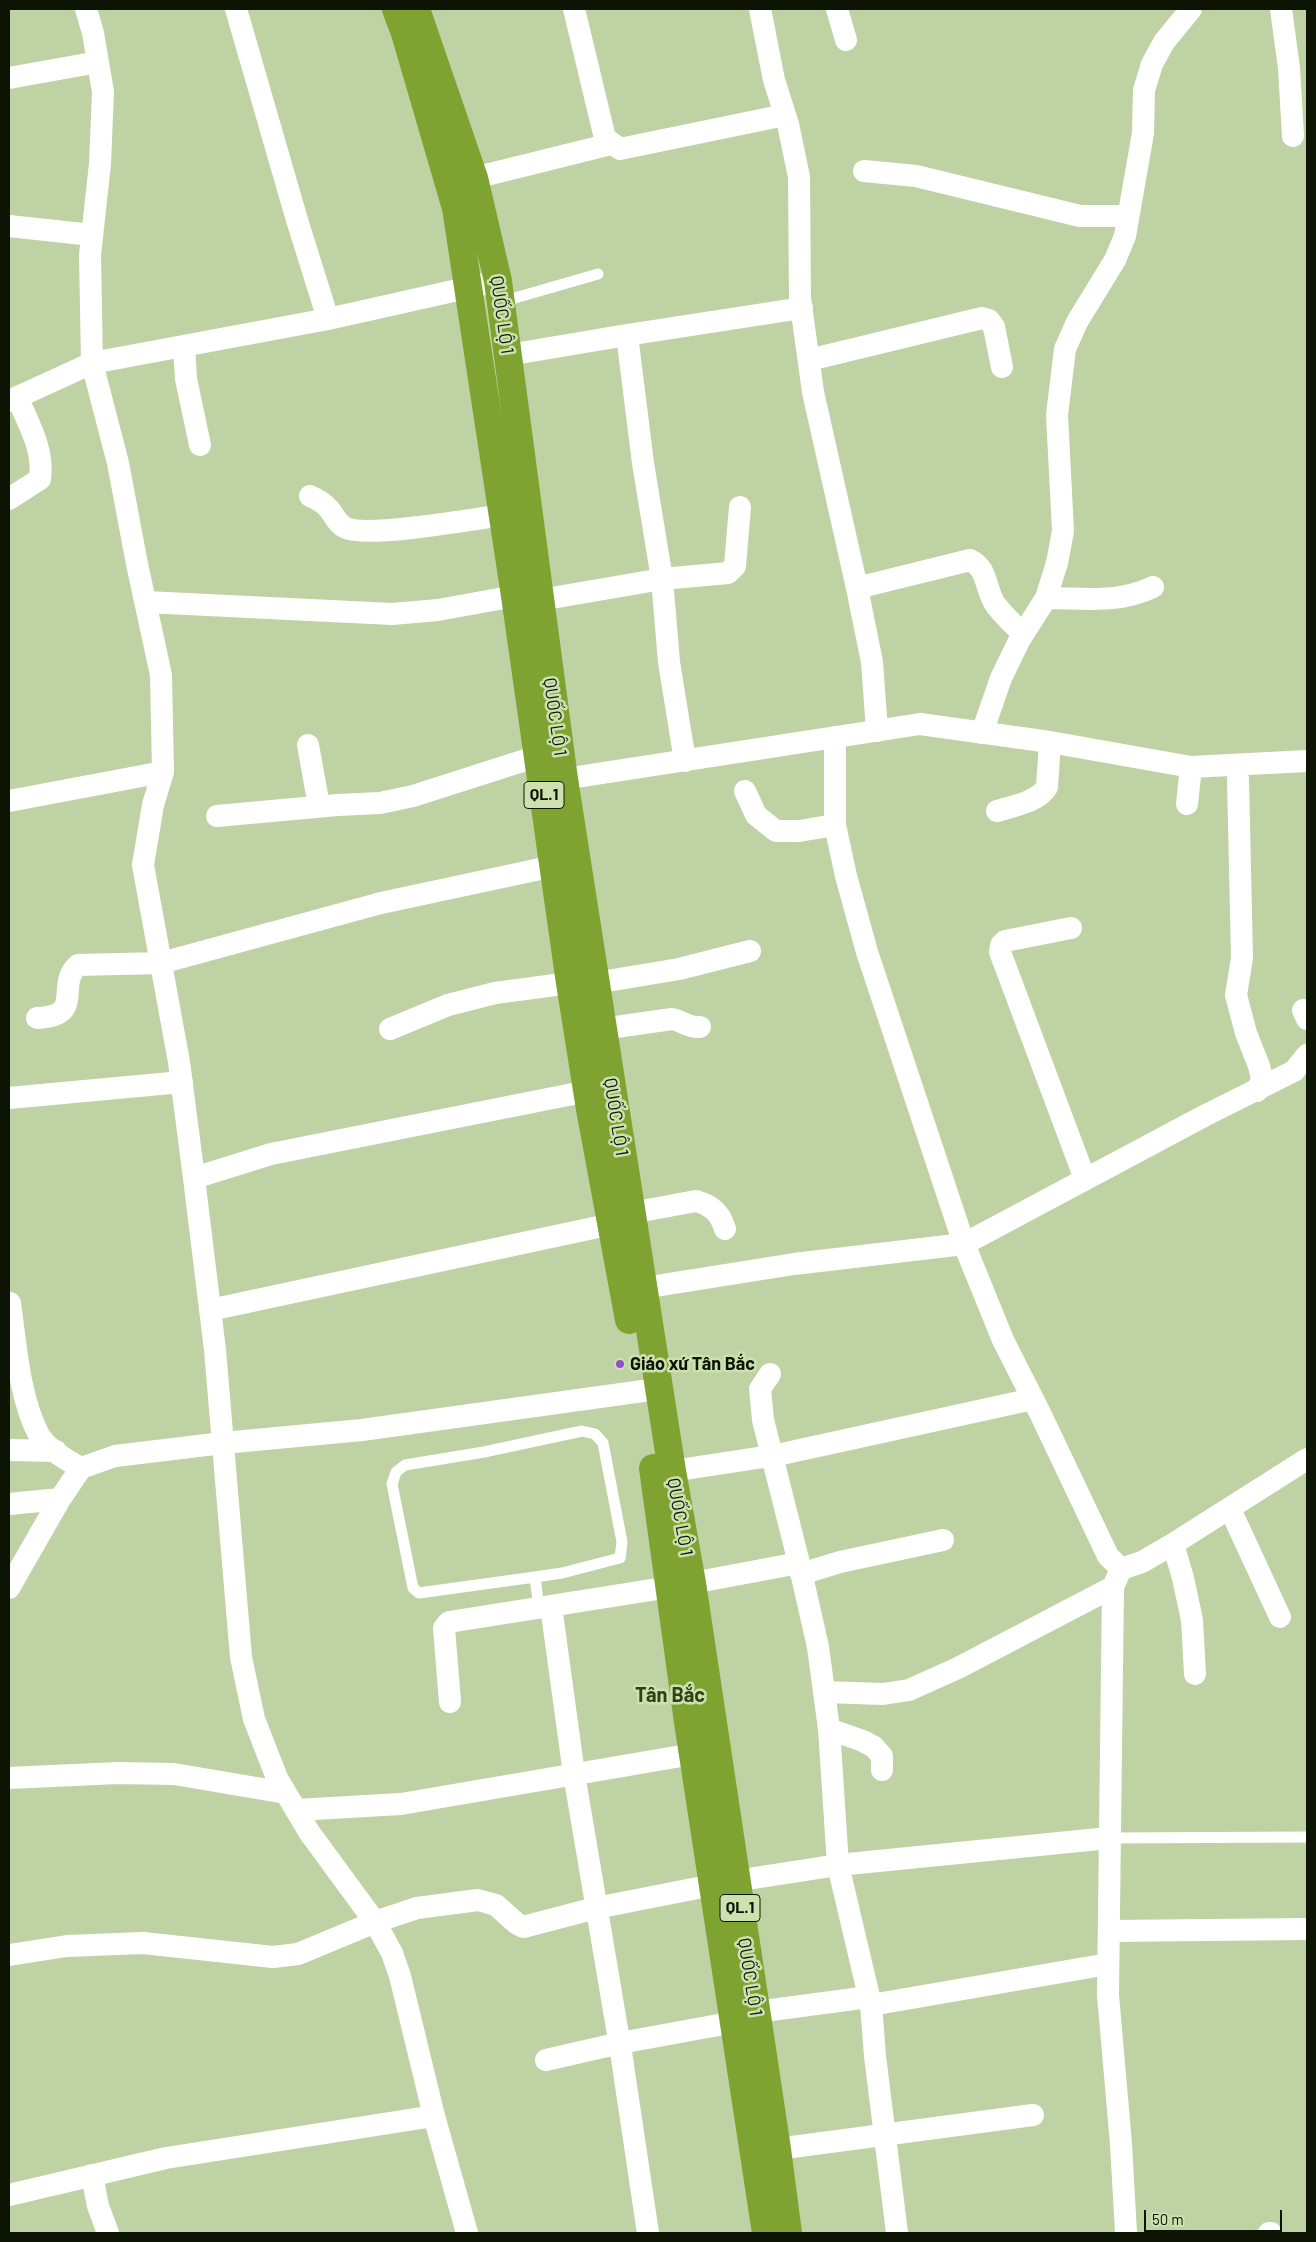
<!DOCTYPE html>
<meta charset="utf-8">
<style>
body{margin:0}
#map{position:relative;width:1316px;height:2242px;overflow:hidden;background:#bfd2a3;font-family:Barlow,sans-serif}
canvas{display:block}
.frame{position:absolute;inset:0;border:10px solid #0e1404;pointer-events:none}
.scale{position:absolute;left:1144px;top:2210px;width:138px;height:22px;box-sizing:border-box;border:2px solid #0e1404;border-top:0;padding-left:6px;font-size:15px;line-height:18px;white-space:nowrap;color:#0e1404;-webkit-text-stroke:4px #cce0b0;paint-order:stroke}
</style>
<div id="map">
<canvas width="1316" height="2242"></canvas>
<div class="frame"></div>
<div class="scale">50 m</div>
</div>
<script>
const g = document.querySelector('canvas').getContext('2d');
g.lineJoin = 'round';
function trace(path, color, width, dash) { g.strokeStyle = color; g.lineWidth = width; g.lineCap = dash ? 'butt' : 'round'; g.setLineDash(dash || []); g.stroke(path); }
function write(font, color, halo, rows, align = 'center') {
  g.font = font + ' Barlow,sans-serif'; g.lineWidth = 5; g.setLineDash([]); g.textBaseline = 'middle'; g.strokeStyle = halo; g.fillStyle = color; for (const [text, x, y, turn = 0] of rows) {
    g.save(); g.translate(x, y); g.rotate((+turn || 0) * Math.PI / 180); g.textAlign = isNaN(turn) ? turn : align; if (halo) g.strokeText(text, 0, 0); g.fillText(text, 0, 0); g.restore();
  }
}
const lane = new Path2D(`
 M501 302 598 274
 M535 1577 419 1593 413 1588 392 1484 396 1472 405 1465 484 1452 582 1431 595 1434 603 1443 622 1542 620 1558 562 1573 535 1577 539 1608
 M1109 1838 1307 1837`);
const street = new Path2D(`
 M86 9 93 33 103 92 100 164 90 255 92 363 118 463 137 564 161 675 163 772 153 805 143 865 179 1062 194 1178 215 1350 241 1657 254 1719 277 1778 309 1832 375 1922 392 1953 400 1976 434 2116 467 2233
 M236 9 297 220 328 319
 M574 9 604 134 606 139 620 149 785 115
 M760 9 774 80 788 124 799 177 800 298 813 392 857 588 872 662 877 731
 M837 9 846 40
 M1281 9 1289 68 1293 136
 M9 78 98 62
 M864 171 916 176 1080 216H1128
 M474 178 611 144
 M9 226 92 235
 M627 335 802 308
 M184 346 186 379 200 445
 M508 355 627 335 643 463 662 579 669 662 685 761
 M809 360 982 318 989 320 994 327 1002 367
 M9 401 92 363 328 319 498 281
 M310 496C317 499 324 503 329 509 335 516 337 524 346 528 369 538 473 519 503 515
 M9 499 40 479C44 449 29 425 17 397
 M857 588 970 560C988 568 985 589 995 604 1003 615 1013 624 1023 634
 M1046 598C1085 598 1117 604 1153 587
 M540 600 662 579 728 573 735 566 740 507
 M146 602 392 614 438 610 515 596
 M982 733 1001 678 1020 639 1046 598 1057 563 1063 531 1057 415 1065 349 1077 322 1115 260 1125 236 1143 133 1144 90 1152 64 1164 42 1191 9
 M835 737V825L846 876 867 952 964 1244 1003 1340 1040 1413 1108 1556 1121 1569 1142 1562 1173 1544 1307 1459
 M308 745 319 806
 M564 779 920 724 1050 742 1191 767 1307 761
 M1238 779 1242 958 1236 995 1246 1033 1259 1066 1262 1079 1257 1091
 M745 791 756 815 776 831H799L835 825
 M9 801 163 772
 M1187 804 1191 767
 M997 811C1013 806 1038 802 1047 787L1050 742
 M217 816 338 805 380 803 413 796 538 756
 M1071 928 1005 941 1001 945 1000 952 1085 1179
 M595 983 679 969 750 951
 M1303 1010 1307 1019
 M37 1018C86 1016 55 985 78 965L161 963 381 903 554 866
 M390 1029 448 1005 495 993 570 983
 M602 1029 672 1019C683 1021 688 1028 700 1027
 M9 1098 182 1082
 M194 1178 271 1154 588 1091
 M631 1213 696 1201C713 1206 720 1213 725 1229
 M643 1288 794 1264 964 1244 1204 1116 1294 1071 1307 1055
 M10 1303C16 1345 19 1397 39 1435 47 1449 67 1460 81 1468
 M210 1310 612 1224
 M770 1374 760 1389 763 1420 799 1563 818 1647 829 1729 838 1865 871 2005 875 2056 897 2233
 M9 1450 56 1451
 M672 1471 777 1455 1033 1399
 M9 1504 60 1499
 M1230 1509 1280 1617
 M1173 1544 1183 1578 1192 1620 1195 1674
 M1121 1569 1113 1587 1108 1995 1121 2144 1126 2233
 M801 1574 840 1562 943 1540
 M692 1583 799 1563
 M9 1588 60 1499 81 1468 115 1456 223 1443 362 1430 643 1391
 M551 1606 574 1774 621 2052 648 2233
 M825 1692 883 1694 909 1690 958 1668 1113 1587
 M450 1702 444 1628 449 1622 670 1587
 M829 1729 863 1741 874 1747 882 1756V1770
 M9 1778 118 1773 174 1774 286 1793
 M296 1810 401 1804 693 1754
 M735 1881 838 1865 1109 1838
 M1109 1931 1307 1929
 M9 1955 67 1946 143 1943 273 1957 298 1954 375 1922 417 1908 478 1900 496 1905 516 1923 523 1927 596 1908 713 1885
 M871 2005 1108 1964
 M756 2012 869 1997
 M546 2060 620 2043 735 2022
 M777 2149 1033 2115
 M92 2175 98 2206 108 2233
 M9 2195 166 2158 434 2116
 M1269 2233H1271`);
const highway = new Path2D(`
 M396 9 405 33 456 208 515 596 570 983 590 1109 629 1320
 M416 9 474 178 498 281 564 779 672 1471 692 1583 777 2149 788 2233
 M653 1468 688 1722 766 2233`);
const markers = [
 [620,1364,5,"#8f51c7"]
];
const shields = [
 [544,795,40],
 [740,1908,40]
];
const shieldNames = [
 ["QL.1",544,795],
 ["QL.1",740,1908]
];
const streetNames = [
 ["QUỐC LỘ 1",502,315,82],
 ["QUỐC LỘ 1",555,717,82],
 ["QUỐC LỘ 1",616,1117,81],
 ["QUỐC LỘ 1",680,1517,80],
 ["QUỐC LỘ 1",750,1977,81]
];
const poiNames = [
 ["Giáo xứ Tân Bắc",630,1364]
];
const quarterNames = [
 ["Tân Bắc",670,1695]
];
trace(lane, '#fff', 11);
trace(street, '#fff', 22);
trace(highway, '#7fa330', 28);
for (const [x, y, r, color] of markers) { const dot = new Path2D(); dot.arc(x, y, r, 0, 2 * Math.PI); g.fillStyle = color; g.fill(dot); trace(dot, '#cce0b0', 2); }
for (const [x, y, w] of shields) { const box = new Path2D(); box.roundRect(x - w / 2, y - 13.5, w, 27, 4); g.fillStyle = '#cce0b0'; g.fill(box); trace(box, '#0e1404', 1); }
write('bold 16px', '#0e1404', null, shieldNames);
write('18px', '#0e1404', '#cce0b0', streetNames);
write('bold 18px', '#0e1404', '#cce0b0', poiNames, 'left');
write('bold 20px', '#324016', '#cce0b0', quarterNames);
</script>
